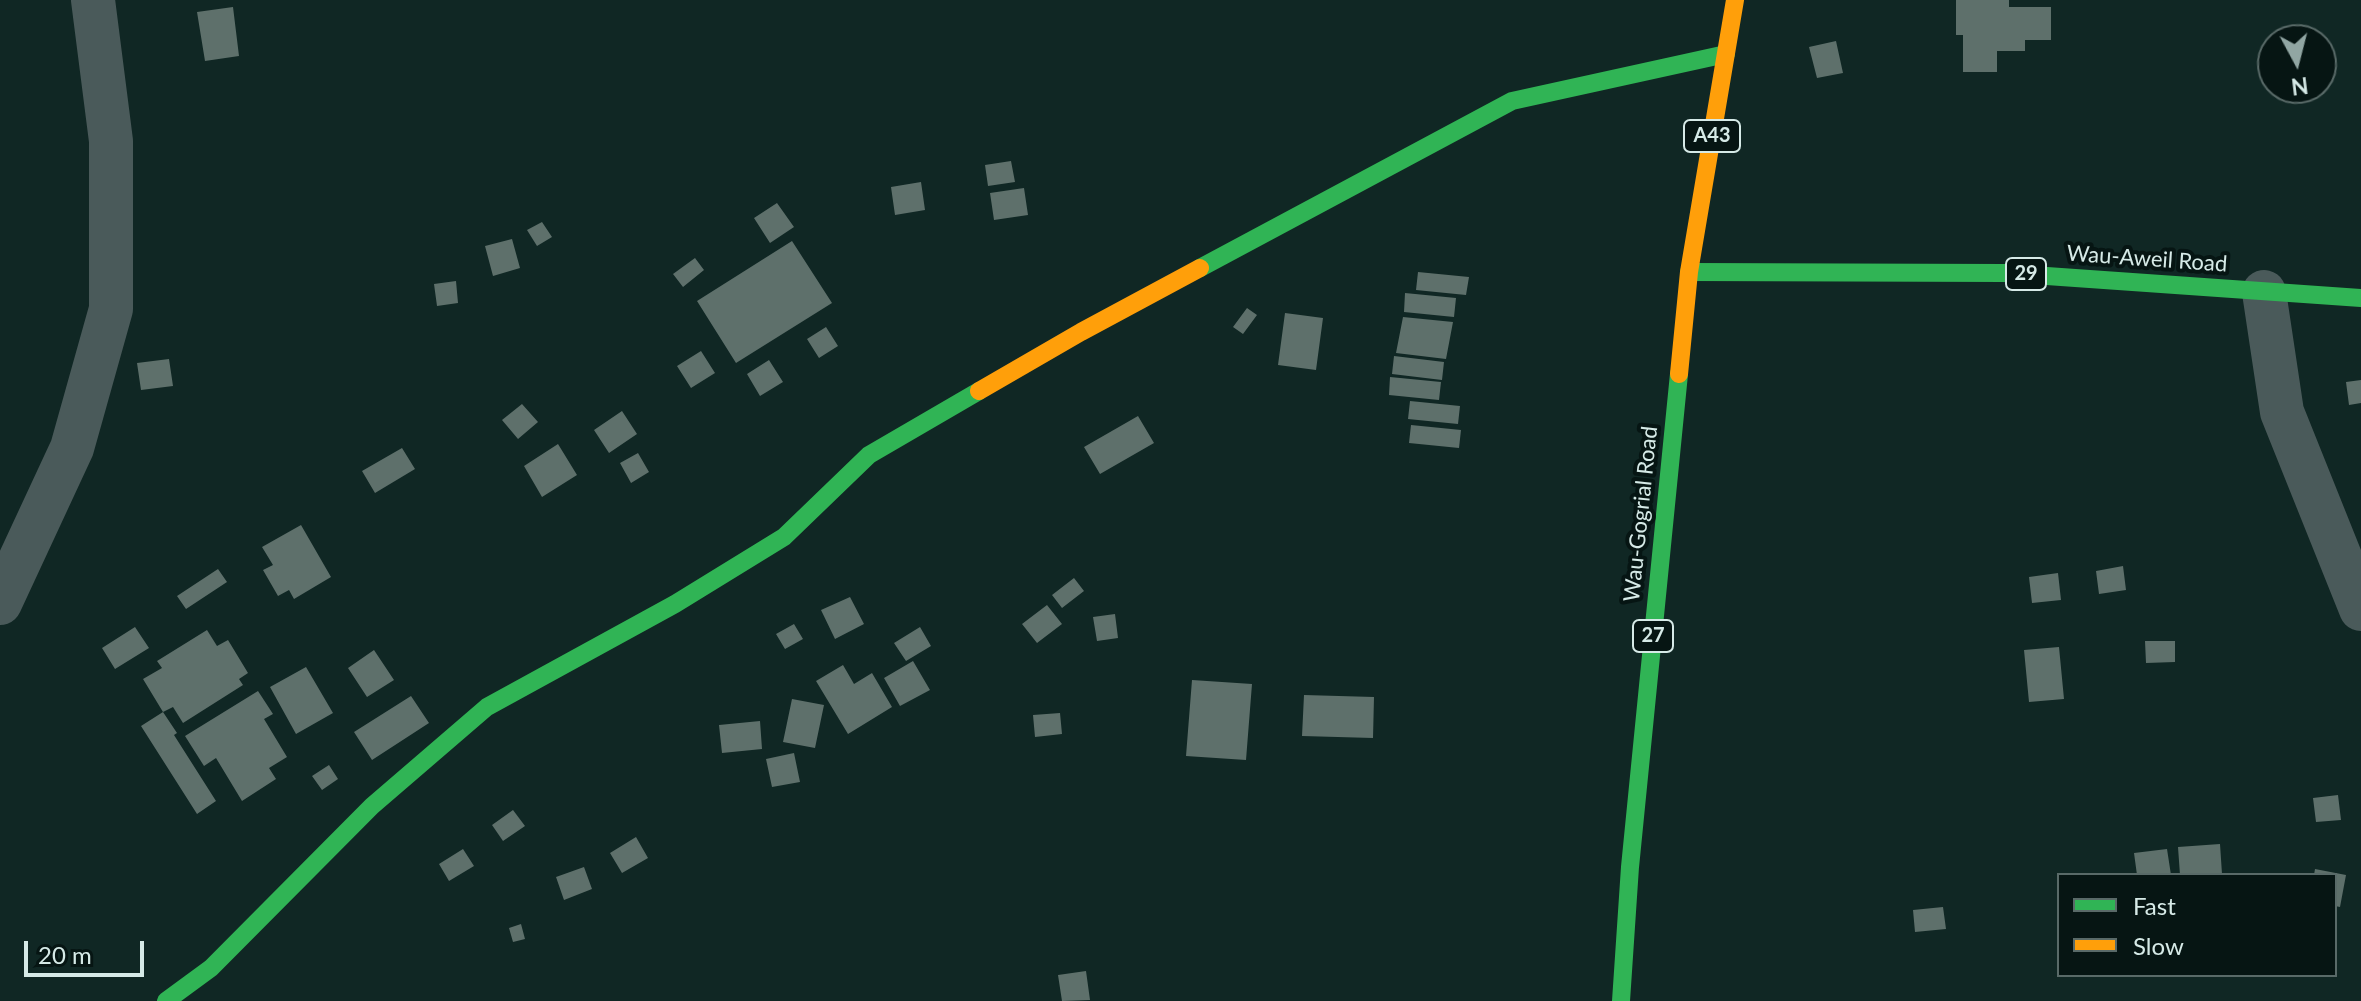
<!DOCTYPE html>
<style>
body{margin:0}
#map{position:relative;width:2361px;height:1001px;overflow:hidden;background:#102724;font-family:Lato,sans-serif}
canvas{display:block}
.legend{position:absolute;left:2057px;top:873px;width:280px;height:104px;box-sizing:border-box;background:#061513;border:2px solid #596a68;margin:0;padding:10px 14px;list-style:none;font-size:24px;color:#d6eae7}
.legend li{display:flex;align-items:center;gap:16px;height:40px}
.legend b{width:40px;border:2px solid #596a68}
.north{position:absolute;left:2257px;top:24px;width:80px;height:80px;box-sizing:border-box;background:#061513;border:2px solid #596a68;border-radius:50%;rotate:173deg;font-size:22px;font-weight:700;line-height:32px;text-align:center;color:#d6eae7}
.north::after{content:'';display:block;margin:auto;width:28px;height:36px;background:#91a6a3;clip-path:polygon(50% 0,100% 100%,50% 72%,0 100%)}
.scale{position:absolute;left:24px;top:941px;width:120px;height:36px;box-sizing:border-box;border:4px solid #d6eae7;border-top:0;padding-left:10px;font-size:24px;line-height:28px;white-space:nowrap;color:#d6eae7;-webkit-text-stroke:6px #061513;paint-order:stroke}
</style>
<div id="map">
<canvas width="2361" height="1001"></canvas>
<ul class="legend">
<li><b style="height:10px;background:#30b455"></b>Fast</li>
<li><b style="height:10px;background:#ff9f0a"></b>Slow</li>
</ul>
<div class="north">N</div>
<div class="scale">20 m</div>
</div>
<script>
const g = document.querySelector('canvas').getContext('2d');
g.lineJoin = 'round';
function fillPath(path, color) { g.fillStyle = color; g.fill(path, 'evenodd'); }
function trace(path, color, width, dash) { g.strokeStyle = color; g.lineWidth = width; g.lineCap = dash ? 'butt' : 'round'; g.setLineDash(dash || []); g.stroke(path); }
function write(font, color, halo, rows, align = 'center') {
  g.font = font + ' Lato,sans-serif'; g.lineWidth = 8; g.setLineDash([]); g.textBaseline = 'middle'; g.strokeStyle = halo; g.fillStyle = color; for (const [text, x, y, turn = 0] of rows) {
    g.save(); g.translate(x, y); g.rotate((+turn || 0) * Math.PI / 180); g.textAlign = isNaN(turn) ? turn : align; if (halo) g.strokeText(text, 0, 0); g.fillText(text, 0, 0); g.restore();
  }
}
const building = new Path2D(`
 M1956 0H2009V7H2051V40H2025V51H1997V72H1963V35H1956Z
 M233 7 239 56 205 61 197 12Z
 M1836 41 1843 73 1817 78 1809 47Z
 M1011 161 1015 182 988 186 985 165Z
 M921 182 925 210 895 215 891 187Z
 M1024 188 1028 215 994 220 990 193Z
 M777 203 794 227 770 243 754 218Z
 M542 222 552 237 537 246 527 230Z
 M512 239 520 268 493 276 485 246Z
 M792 241 832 303 736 363 697 301Z
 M695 258 704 270 683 287 673 274Z
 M1418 272 1469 277 1466 295 1416 290Z
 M456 281 458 303 437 306 434 284Z
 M1405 293 1456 298 1454 317 1404 312Z
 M1247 308 1257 315 1243 334 1233 327Z
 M1285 313 1323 318 1316 370 1278 365Z
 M1403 317 1453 322 1446 359 1396 353Z
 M826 327 838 346 819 358 807 339Z
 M701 351 715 373 691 388 677 366Z
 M1394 356 1444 362 1442 380 1392 374Z
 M169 359 173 386 141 390 137 363Z
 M769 360 783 382 760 396 747 374Z
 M1390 377 1441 382 1439 400 1389 395Z
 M2361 380V403L2349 405 2346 382Z
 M1410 401 1460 406 1458 424 1408 419Z
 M522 404 538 422 518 439 502 420Z
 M622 411 637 434 609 453 594 430Z
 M1138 416 1154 443 1100 474 1084 447Z
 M1411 425 1461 430 1459 448 1409 443Z
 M558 444 577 475 542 497 524 466Z
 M402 448 415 469 375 493 362 471Z
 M638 453 649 472 631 483 620 463Z
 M301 525 331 577 294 599 289 590 278 596 263 570 273 565 262 547Z
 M2123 566 2126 590 2099 594 2096 571Z
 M218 569 227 582 186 609 177 596Z
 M2058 573 2061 600 2032 603 2029 577Z
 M1074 578 1084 591 1062 608 1052 595Z
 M850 597 864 624 835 639 821 610Z
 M1047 605 1062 624 1037 643 1022 624Z
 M1115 614 1118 638 1097 641 1093 617Z
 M794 624 803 639 785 649 776 634Z
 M135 627 149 648 115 669 102 648Z
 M920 627 931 646 906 661 894 643Z
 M207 630 217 646 228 640 248 673 239 679 243 685 183 723 173 707 163 712 143 679 162 668 157 661Z
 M2145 641H2175V662L2146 663Z
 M2059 647 2064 699 2029 702 2024 650Z
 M374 650 394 680 367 697 348 668Z
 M913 661 930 690 900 706 884 678Z
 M843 665 854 684 872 673 892 707 848 734 816 681Z
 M306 667 333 713 296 734 270 687Z
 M1192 680 1252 684 1246 760 1186 756Z
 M258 691 273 714 264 719 287 757 269 768 276 779 242 801 216 758 204 766 185 736Z
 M1304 695 1374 697 1373 738 1302 736Z
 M411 696 429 723 372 760 354 732Z
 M792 699 824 705 815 748 783 742Z
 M163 712 177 733 174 735 216 801 197 814 141 726Z
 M1060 713 1062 734 1035 737 1033 715Z
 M760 721 762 749 722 753 719 725Z
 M794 753 800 782 772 787 766 759Z
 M329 765 338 779 322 790 312 776Z
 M2338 795 2341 820 2316 822 2313 798Z
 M513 810 525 826 503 841 492 825Z
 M636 837 648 858 622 873 610 853Z
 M2220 844 2222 874 2180 875 2178 847Z
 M463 849 474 866 449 881 439 864Z
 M2167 849 2171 875H2137L2134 853Z
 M584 867 592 889 564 900 556 877Z
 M2315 869 2346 875 2340 907 2335 906V875H2314Z
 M1943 907 1946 929 1915 932 1913 910Z
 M521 924 525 939 513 942 509 928Z
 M1086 971 1090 1000 1062 1001 1058 975Z`);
const street = new Path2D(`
 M2264 292 2282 412 2361 609
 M0 603 72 448 111 309V141L93 0`);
const fast = new Path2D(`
 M1200 268 1512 101 1726 54
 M1689 272 2004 273 2361 298
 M166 1001 211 968 372 806 487 707 675 604 784 537 869 455 979 391
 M1621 1001 1630 867 1679 374`);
const slow = new Path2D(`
 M1679 374 1689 272 1735 0
 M979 391 1081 332 1200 268`);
const shields = [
 [1712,136,56],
 [2026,274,40],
 [1653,636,40]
];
const shieldNames = [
 ["A43",1712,136],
 ["29",2026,274],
 ["27",1653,636]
];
const streetNames = [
 ["Wau-Aweil Road",2147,259,4],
 ["Wau-Gogrial Road",1641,514,-84]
];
fillPath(building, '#5e706b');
trace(street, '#4a5a5a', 44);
trace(fast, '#30b455', 18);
trace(slow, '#ff9f0a', 18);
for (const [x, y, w] of shields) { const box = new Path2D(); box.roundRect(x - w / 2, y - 16, w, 32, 6); g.fillStyle = '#061513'; g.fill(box); trace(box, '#d6eae7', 2); }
write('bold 20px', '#d6eae7', null, shieldNames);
write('22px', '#d6eae7', '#061513', streetNames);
</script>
